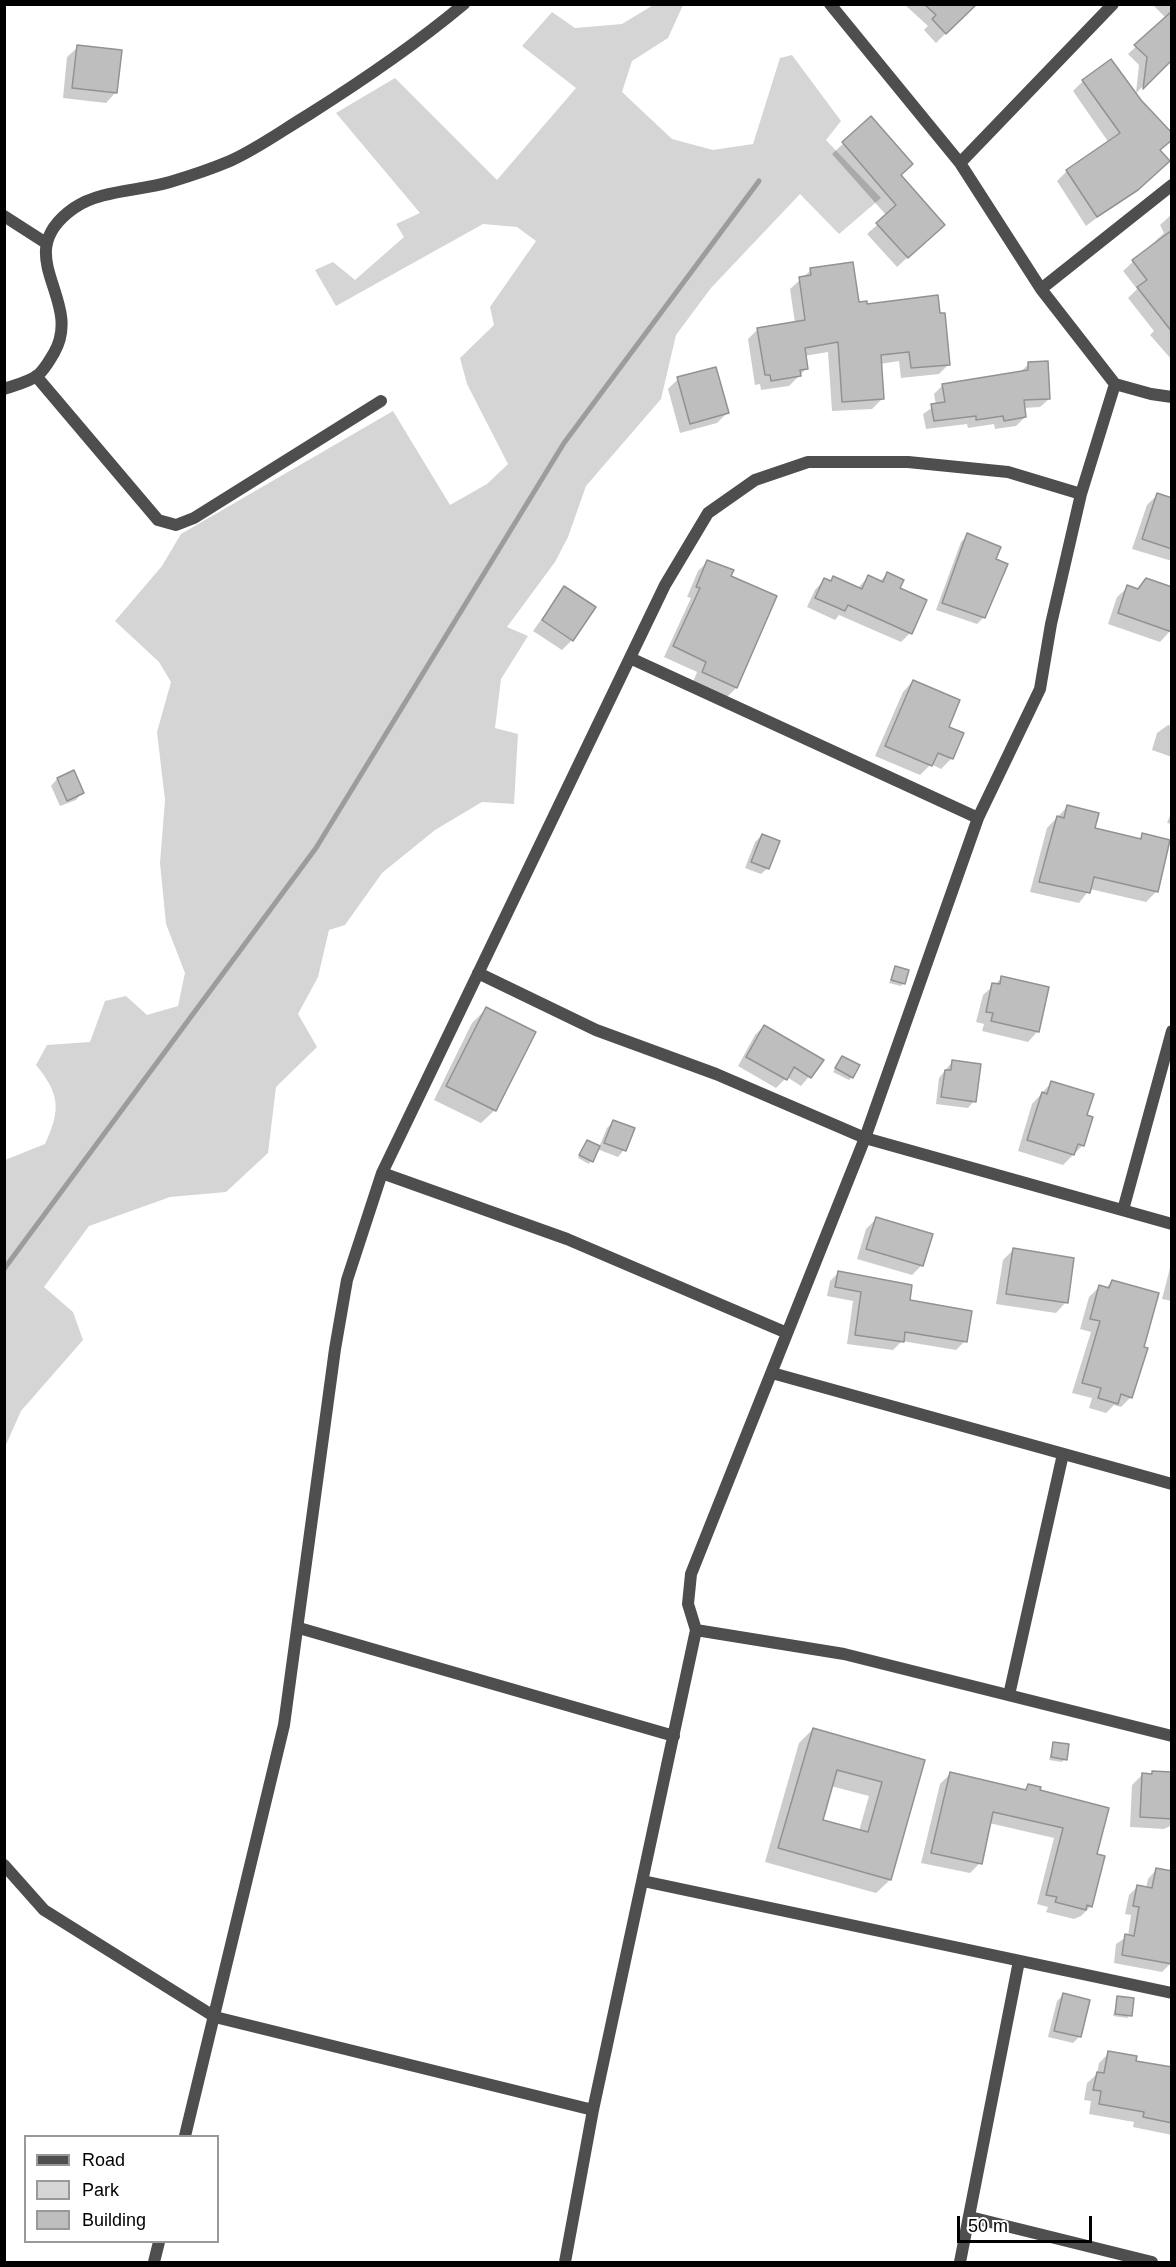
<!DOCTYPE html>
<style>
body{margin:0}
#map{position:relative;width:1176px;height:2267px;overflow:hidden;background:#fff;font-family:Arial,sans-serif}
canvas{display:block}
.frame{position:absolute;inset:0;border:6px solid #000;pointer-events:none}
.legend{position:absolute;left:24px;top:2135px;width:195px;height:108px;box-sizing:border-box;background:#fff;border:2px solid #999;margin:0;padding:8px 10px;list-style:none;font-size:18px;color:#000}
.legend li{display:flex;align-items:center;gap:12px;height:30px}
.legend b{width:30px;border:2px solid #999}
.scale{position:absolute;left:957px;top:2216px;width:135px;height:27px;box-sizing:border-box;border:3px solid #000;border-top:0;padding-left:8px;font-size:18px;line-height:21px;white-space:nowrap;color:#000;-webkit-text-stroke:4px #fff;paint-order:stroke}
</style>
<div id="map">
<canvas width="1176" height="2267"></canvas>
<div class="frame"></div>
<ul class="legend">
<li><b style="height:8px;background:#4e4e4e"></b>Road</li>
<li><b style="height:16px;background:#d5d5d5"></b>Park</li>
<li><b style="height:16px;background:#bebebe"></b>Building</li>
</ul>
<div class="scale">50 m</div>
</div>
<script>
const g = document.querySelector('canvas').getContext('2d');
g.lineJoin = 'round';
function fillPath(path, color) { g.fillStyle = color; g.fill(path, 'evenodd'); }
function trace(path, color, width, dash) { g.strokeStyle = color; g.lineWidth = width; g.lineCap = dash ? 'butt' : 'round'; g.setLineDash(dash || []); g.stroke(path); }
const green = new Path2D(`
 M655 4 683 5 668 38 632 61 622 92 672 139 713 150 753 144 780 58 792 55 841 121 826 140 881 198 839 234 800 194 711 288 676 335 661 399 586 486 568 537 555 562 507 627 528 636 501 679 495 728 518 734 514 804 482 802 435 830 382 873 345 925 329 930 318 977 298 1014 317 1047 276 1087 268 1153 226 1192 170 1197 89 1226 44 1287 73 1312 83 1340 21 1411 5 1447V1160L45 1144C61 1110 60 1094 36 1065L47 1045 90 1042 105 1001 126 996 147 1015 178 1006 185 973 166 924 160 863 165 800 157 732 171 682 159 662 115 621 162 566 181 534 393 411 450 505 487 484 508 464 467 384 460 358 494 325 490 307 536 241 517 227 483 224 336 306 315 270 333 262 355 280 404 237 396 224 420 213 336 113 395 78 497 180 576 88 522 46 552 12 575 28 622 24Z`);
const shadow = new Path2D(`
 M904 4H975L936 43 924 30 928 26Z
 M1152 4H1172V57L1136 93 1139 65 1128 54 1166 18Z
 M78 47 116 92 106 103 63 98 67 57Z
 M1083 81 1140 101 1159 151 1157 172 1086 226 1057 181 1067 171 1109 143 1073 91Z
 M871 118 899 175 943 225 897 267 867 234 887 216 832 154Z
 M1172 214V360L1150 335 1154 331 1128 298 1137 289 1123 271 1164 233 1160 225Z
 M811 270 857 304 949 364 939 374 901 378 899 361 880 364 882 399 872 409 832 411 828 352 804 356 807 368 789 386 761 390 760 384 755 385 748 339 758 329 795 323 790 289Z
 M1029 364 1049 399 1040 407 1023 408 1025 417 1016 426 995 429 994 424 968 428 967 424 926 429 923 414 936 405 934 394 943 385 1020 372Z
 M678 379 727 413 717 423 680 433 668 389Z
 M1158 494 1172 499V561L1132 549 1147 505Z
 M968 535 994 560 984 617 977 624 936 610 961 542Z
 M708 561 729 577 775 597 736 688 726 698 693 682 697 672 664 657 691 598 687 597 698 571Z
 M887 574 898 589 910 633 901 642 839 615 835 620 807 607 815 590 824 580 829 582 834 578 858 588 868 577 879 582Z
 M1146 580 1170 631 1160 642 1108 624 1117 597 1128 587 1136 590Z
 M564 588 572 640 562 650 533 631Z
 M913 681 947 727 952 758 941 769 931 764 920 775 875 756 903 692Z
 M1168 725 1172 726V757L1152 750 1157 733Z
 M73 772 82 793 76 800 60 806 51 786 57 779Z
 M1068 806 1093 829 1138 840 1143 835 1168 841 1156 892 1146 902 1090 889 1079 903 1030 892 1047 828Z
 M1172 811V824L1167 823Z
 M762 835 768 868 761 874 745 868 755 842Z
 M895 968 904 983 901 986 889 983Z
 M1002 978 1038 1031 1028 1042 982 1031 984 1024 976 1022 983 995Z
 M486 1009 495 1110 481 1123 434 1100 472 1023Z
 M764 1026 822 1061 801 1086 787 1077 776 1088 738 1066 755 1035Z
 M842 1057 852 1077 849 1080 833 1072Z
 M952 1062 974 1101 968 1108 936 1104 939 1078Z
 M1051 1083 1085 1116 1083 1145 1063 1165 1018 1151 1032 1104Z
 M614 1121 624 1150 618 1157 597 1149 589 1164 578 1158 587 1142 599 1147 607 1128Z
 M876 1219 922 1265 912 1275 857 1259 866 1229Z
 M1013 1250 1066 1302 1056 1313 996 1304 1003 1260Z
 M1171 1264H1172V1301L1162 1299Z
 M839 1272 908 1302 965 1341 956 1350 902 1341 893 1350 847 1344 853 1301 827 1296 830 1281Z
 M1112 1281 1142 1348 1131 1397 1121 1407 1114 1405 1106 1413 1089 1408 1092 1398 1072 1393 1091 1332 1080 1329 1089 1297 1099 1287 1105 1289Z
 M813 1729 924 1761 890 1880 876 1893 765 1862 799 1743ZM831 1786 869 1796 859 1831 822 1821Z
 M1054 1743 1065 1759 1062 1762 1049 1760Z
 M950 1774 1023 1791 1028 1786 1038 1791 1095 1856 1091 1906 1081 1916 1074 1919 1046 1912 1048 1907 1037 1904 1054 1838 989 1823 980 1863 970 1873 921 1863 940 1784Z
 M1143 1774H1172V1825L1164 1829 1130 1827 1132 1785Z
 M1156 1870 1171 1963 1162 1972 1114 1963 1116 1944 1128 1936 1131 1915 1125 1914 1129 1895 1138 1886 1146 1888 1148 1879Z
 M1063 1995 1080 2036 1073 2043 1048 2037 1057 2001Z
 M1118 1998 1130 2015 1127 2018 1113 2016Z
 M1109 2053 1172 2078V2135L1133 2127 1134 2122 1089 2114 1091 2101 1084 2100 1087 2083 1097 2074 1099 2063Z`);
const stream = new Path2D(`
 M4 1269 316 848 564 443 759 181`);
const building = new Path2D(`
 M924 4H977L946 34 932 19 936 15Z
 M1172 11V60L1143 89 1147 57 1134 45Z
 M77 45 122 50 117 93 72 88Z
 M1111 59 1141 100 1172 133V140L1160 150 1170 161 1138 190 1097 217 1066 170 1120 133 1082 80Z
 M871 116 913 164 901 175 945 225 908 258 876 223 896 205 842 142Z
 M1172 230V332L1137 287 1147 280 1132 260Z
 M853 262 859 302 867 301V304L938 295 940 313H945L950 365 911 368 909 352 881 355 884 399 842 402 838 342 805 348 808 369 800 370 801 376 771 381 770 375H765L757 328 805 320 799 277 811 275 810 268Z
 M1048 361 1050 399 1024 400 1026 417 1004 421 1003 416 976 420V416L934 421 931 404 945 402 942 384 1028 370V362Z
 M716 367 729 413 690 424 677 377Z
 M1157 493 1172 498V549L1142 539Z
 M967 533 1001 547 996 559 1008 564 985 618 942 603Z
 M707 560 734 570 731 576 777 596 737 688 702 672 706 662 673 646 700 588 696 587Z
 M887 572 904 580 900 588 927 600 912 634 848 605 845 611 815 598 824 578 831 581 833 576 862 589 868 575 883 582Z
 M1146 578 1172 587V632L1118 613 1127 585 1138 589Z
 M564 586 596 607 573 641 542 620Z
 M913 680 960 700 949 727 964 733 953 759 938 753 932 766 885 746Z
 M74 770 84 793 67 801 57 778Z
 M1067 805 1099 813 1095 828 1141 839 1142 833 1170 840 1158 892 1094 877 1090 893 1039 882 1057 816 1064 818Z
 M762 834 780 841 769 869 751 862Z
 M895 966 909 970 905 984 891 980Z
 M1001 976 1049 987 1039 1032 991 1021 993 1013 986 1012 992 983 1000 984Z
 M486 1007 536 1032 496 1111 446 1086Z
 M764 1025 824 1060 811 1078 794 1067 787 1080 746 1057Z
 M842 1056 860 1065 853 1078 835 1068Z
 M952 1060 981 1064 976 1102 941 1097 945 1070H951Z
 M1051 1081 1094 1094 1087 1115 1093 1117 1084 1146 1078 1144 1074 1155 1027 1140 1042 1092 1047 1094Z
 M613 1120 635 1128 626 1151 604 1143Z
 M587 1140 600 1146 593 1162 579 1155Z
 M876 1217 933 1234 923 1266 866 1249Z
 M1013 1248 1074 1258 1068 1303 1006 1294Z
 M838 1271 912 1285 910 1300 972 1311 967 1342 905 1332 904 1342 855 1335 861 1292 835 1287Z
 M1112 1280 1159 1293 1144 1347 1148 1348 1132 1398 1121 1394 1118 1404 1098 1398 1101 1388 1082 1383 1100 1321 1090 1319 1099 1285 1109 1288Z
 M813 1728 925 1760 891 1880 778 1848ZM837 1770 882 1782 868 1832 823 1820Z
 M1053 1742 1069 1744 1067 1760 1051 1757Z
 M1152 1771 1172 1772V1819L1140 1817 1142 1773 1152 1774Z
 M950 1772 1026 1790 1028 1784 1041 1787 1040 1790 1109 1808 1097 1854 1105 1856 1092 1907 1087 1905 1086 1910 1055 1902 1057 1897 1046 1895 1063 1828 993 1812 982 1864 931 1853Z
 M1156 1868 1172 1871V1964L1122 1955 1125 1934 1134 1936 1139 1907 1133 1906 1137 1885 1152 1888Z
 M1063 1993 1090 2000 1081 2037 1054 2031Z
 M1117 1996 1134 1998 1132 2016 1115 2014Z
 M1108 2051 1137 2056 1136 2061 1172 2067V2123L1143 2117 1144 2112 1099 2104 1101 2091 1093 2090 1097 2072 1104 2073Z`);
const minor = new Path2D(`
 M830 4 960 163 1041 289 1115 384 1151 394 1172 397
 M960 163 1113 4
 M4 216 46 243
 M1041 289 1172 185
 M36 376 158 520 176 525 194 518 381 401
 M4 389C15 385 29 382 38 375 45 369 49 361 54 353 85 299 7 255 74 208 100 190 140 191 170 182 190 176 211 169 230 161 257 149 283 130 308 115 362 81 415 45 464 4
 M630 658 978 818
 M478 973 596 1030 716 1074 865 1138 1172 1224
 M382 1173 567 1239 787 1333
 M1123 1210 1172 1031
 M772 1373 1172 1484
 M299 1628 674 1736
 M696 1630 844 1654 1172 1736
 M1009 1695 1063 1454
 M4 1865 44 1910 215 2017 593 2110
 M643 1881 1172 1993
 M185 2136 284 1725 335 1349 347 1280 382 1173 665 585 708 513 755 480 808 462H908L1008 472 1081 494
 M970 2217 1152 2262
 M154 2262 159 2242
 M565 2262 593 2110 696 1630 688 1604 691 1574 865 1138 978 818 1040 689 1051 624 1081 494 1115 384
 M960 2262 1019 1961`);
fillPath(green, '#d5d5d5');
fillPath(shadow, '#0003');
trace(stream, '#9c9c9c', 5);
fillPath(building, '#bebebe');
trace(building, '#929292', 1.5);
trace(minor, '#4e4e4e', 12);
</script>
